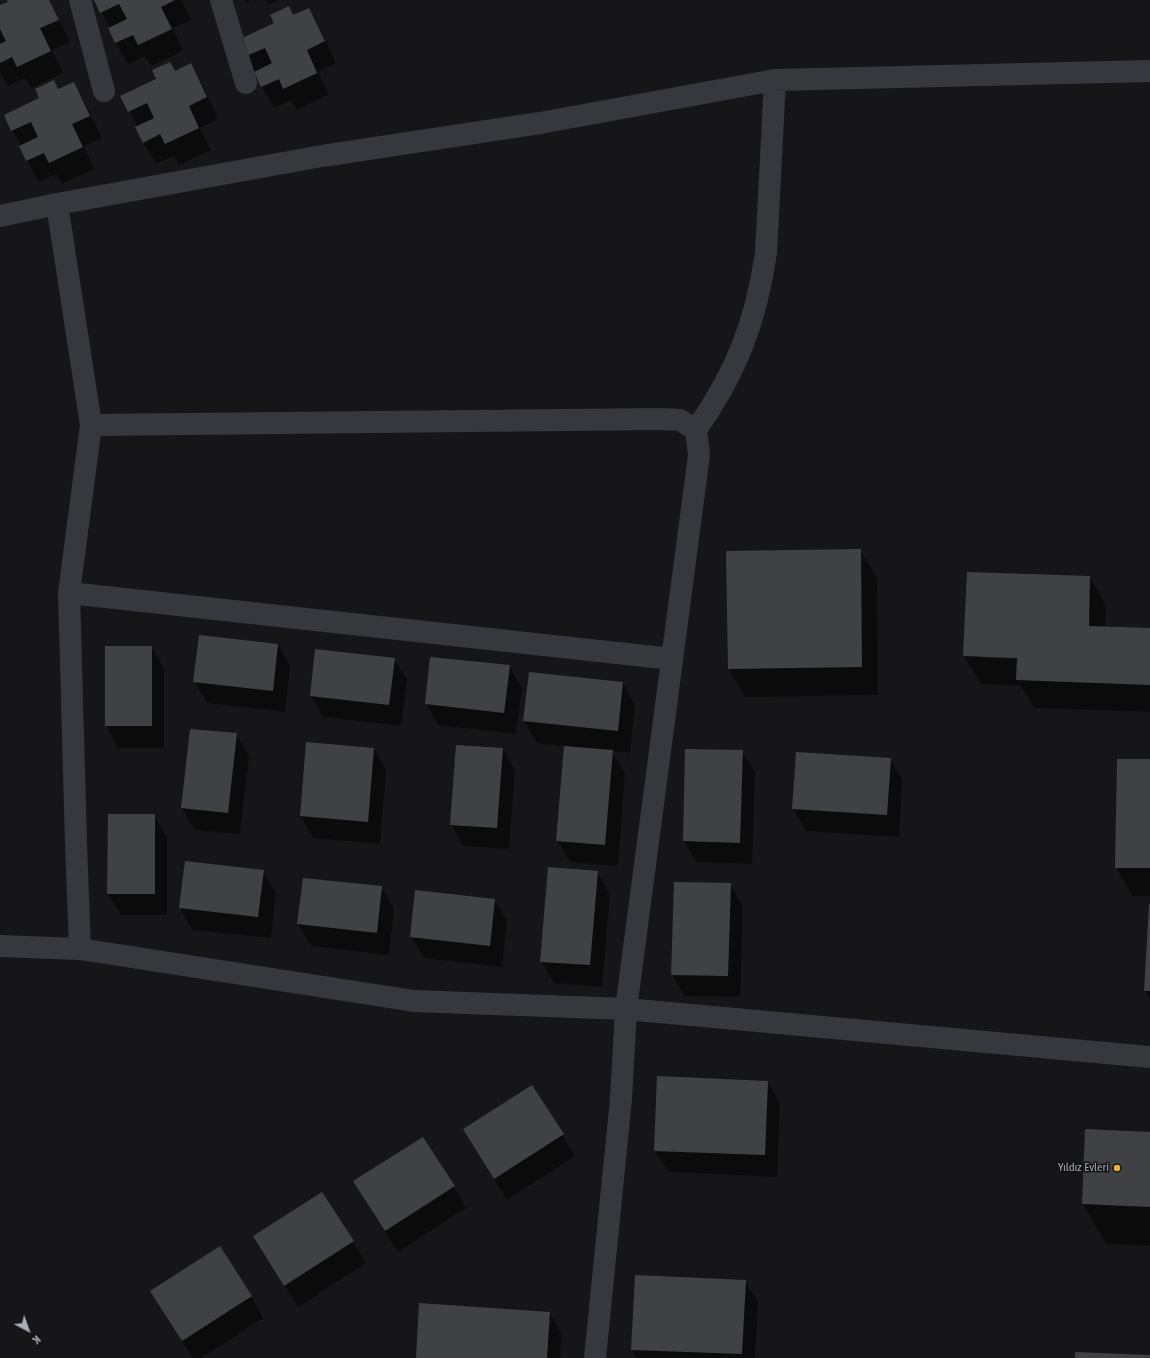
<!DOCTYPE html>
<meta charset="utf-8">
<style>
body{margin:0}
#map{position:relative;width:1150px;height:1358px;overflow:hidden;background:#161618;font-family:"Fira Sans Condensed",sans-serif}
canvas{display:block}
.north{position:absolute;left:8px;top:1310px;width:40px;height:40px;-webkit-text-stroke:3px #111113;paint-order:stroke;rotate:139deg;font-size:11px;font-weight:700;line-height:16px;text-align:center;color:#a8adb8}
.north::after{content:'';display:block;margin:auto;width:14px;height:18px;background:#a8adb8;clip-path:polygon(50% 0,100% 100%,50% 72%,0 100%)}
</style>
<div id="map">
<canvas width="1150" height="1358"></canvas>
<div class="north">K</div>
</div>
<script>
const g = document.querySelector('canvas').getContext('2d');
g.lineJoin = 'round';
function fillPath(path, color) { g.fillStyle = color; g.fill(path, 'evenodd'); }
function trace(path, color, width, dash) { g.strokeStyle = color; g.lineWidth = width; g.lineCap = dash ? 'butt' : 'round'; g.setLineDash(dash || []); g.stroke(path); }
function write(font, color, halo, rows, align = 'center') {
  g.font = font + ' "Fira Sans Condensed",sans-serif'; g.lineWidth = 3; g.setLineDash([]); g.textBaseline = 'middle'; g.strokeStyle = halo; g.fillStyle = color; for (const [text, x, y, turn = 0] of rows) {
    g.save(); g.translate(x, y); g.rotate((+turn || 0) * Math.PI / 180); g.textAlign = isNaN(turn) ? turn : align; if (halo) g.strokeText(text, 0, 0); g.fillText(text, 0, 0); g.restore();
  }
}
const shadow = new Path2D(`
 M8 0H49L70 42 52 50 63 73 31 88 25 78 8 86 0 73V6L9 2Z
 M95 0H181L191 20 173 28 183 51 151 66 145 56 128 65 116 43 109 29 110 28Z
 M244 0H252L246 3Z
 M266 0H278L268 5Z
 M309 9 321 31 336 63 318 72 329 94 297 110 291 100 274 108 262 87 256 72 247 56Z
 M190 65 203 86 218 119 200 128 211 150 179 165 173 156 156 164 143 142 138 127 122 96Z
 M73 83 86 105 102 138 84 146 94 169 62 184 56 174 39 182 27 161 20 146H21L12 130 41 98Z
 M860 550 877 578 878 695 745 697 729 669Z
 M1090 577 1106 606 1105 627 1150 629V712L1034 708 1021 686 981 684 964 656ZM980 656 1022 657V659L980 658Z
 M278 644 290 666 285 712 207 703 194 681Z
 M152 647 164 669V748H118L106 726Z
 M394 659 407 680 401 726 323 717 311 696Z
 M509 666 522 688 516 734 438 725 426 703Z
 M530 673 623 683 635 705 630 753 612 751 625 773 618 866 570 862 557 840 565 746 537 743 524 721Z
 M236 734 249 756 240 834 195 830 182 808Z
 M307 743 374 748 386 770 380 844 313 838 301 816Z
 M503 749 515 771 509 849 463 846 451 824Z
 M742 751 755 772 752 864 696 862 684 841Z
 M890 759 902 780 899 837 806 831 793 809Z
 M1150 760V896H1132L1116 867Z
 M154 815 167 837V915H121L108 894Z
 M263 871 276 893 271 938 192 930 180 908Z
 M597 872 610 894 602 987 554 983 541 961Z
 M730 884 743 906 740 997 684 996 672 974Z
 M381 887 394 909 389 955 311 946 298 924Z
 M494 900 507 921 502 967 424 958 411 936Z
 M1150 901V1000L1145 990Z
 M768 1082 780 1103 777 1177 668 1172 655 1151Z
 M532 1086 575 1156 507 1200 464 1130Z
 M1150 1133V1246L1106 1244 1083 1204Z
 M354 1182 454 1187 466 1208 398 1252Z
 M322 1193 366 1263 298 1307 254 1237Z
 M745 1281 758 1302 755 1358H637L632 1350Z
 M251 1296 263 1318 201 1358H193L164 1313Z
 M549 1312 562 1334 560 1358H417Z`);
const building = new Path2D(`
 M7 0H49L59 20 40 28 51 51 17 67 12 57 0 63V44L6 41 0 29V5L8 2Z
 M94 0H175L161 7 172 29 138 45 133 35 115 43 108 28 127 19 119 4 100 13Z
 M289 6 293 15 309 8 325 41 307 50 317 73 283 89 279 79 261 87 254 72 272 63 265 48 246 56 238 40 274 23 270 15Z
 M170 62 175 71 191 63 207 97 189 106 199 128 165 144 160 134 143 143 135 127 154 118 147 103 128 112 120 96 156 79 152 70Z
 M54 80 58 89 74 82 90 116 72 124 83 147 49 163 44 153 26 161 19 146 38 137 31 122 11 131 4 115 39 98 35 89Z
 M861 549 862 667 728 669 726 551Z
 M967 572 1090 576 1089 626 1150 628V685L1016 680 1017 658 963 656Z
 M199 635 278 644 273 691 193 682Z
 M105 646H152V726H105Z
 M315 649 395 658 389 705 310 696Z
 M430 657 510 665 504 713 425 704Z
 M529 672 623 682 618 731 523 721Z
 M190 729 237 733 228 813 181 808Z
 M306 742 374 748 368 822 300 816Z
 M456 745 503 748 497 828 450 825Z
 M564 746 613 750 605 845 556 841Z
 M685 749 743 750 740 843 683 841Z
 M796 752 891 758 887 815 792 809Z
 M1117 759H1150V868H1115Z
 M108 814H155V894H107Z
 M185 861 264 870 258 917 179 908Z
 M548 867 598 871 590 965 540 962Z
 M303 878 382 886 377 933 297 924Z
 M674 882 731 883 728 976 671 975Z
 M415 890 495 899 490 946 410 937Z
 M1149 904H1150V991H1144Z
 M657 1076 768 1081 765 1155 654 1151Z
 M532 1085 564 1134 494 1179 463 1129Z
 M1085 1129 1150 1132V1207L1082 1204Z
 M423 1137 455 1186 385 1231 353 1181Z
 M322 1192 354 1241 284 1286 253 1236Z
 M220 1246 252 1296 182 1341 150 1291Z
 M635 1275 746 1280 742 1354 631 1350Z
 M419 1303 550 1312 547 1358H416Z
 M1075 1352 1150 1355V1358H1075Z`);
const minor = new Path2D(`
 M80 0 104 91
 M221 0 246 83
 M57 204 91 425 69 593 76 843 80 949 414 1001 626 1009 1150 1057
 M0 216 57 204 322 156 540 123 775 80 1150 71
 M91 425 660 419 680 420 696 430 699 455 626 1009 621 1099 595 1358
 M696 430C736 373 756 322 766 253L775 80
 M69 593 672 659
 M0 946 80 949`);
const markers = [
 [1117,1168,4,"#f2b134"]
];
const poiNames = [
 ["Yıldız Evleri",1109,1168]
];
fillPath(shadow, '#0007');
fillPath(building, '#404145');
trace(minor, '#37383d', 22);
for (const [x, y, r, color] of markers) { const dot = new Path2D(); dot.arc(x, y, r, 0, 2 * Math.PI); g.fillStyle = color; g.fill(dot); trace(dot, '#111113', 1.5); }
write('11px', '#a8adb8', '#111113', poiNames, 'right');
</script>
